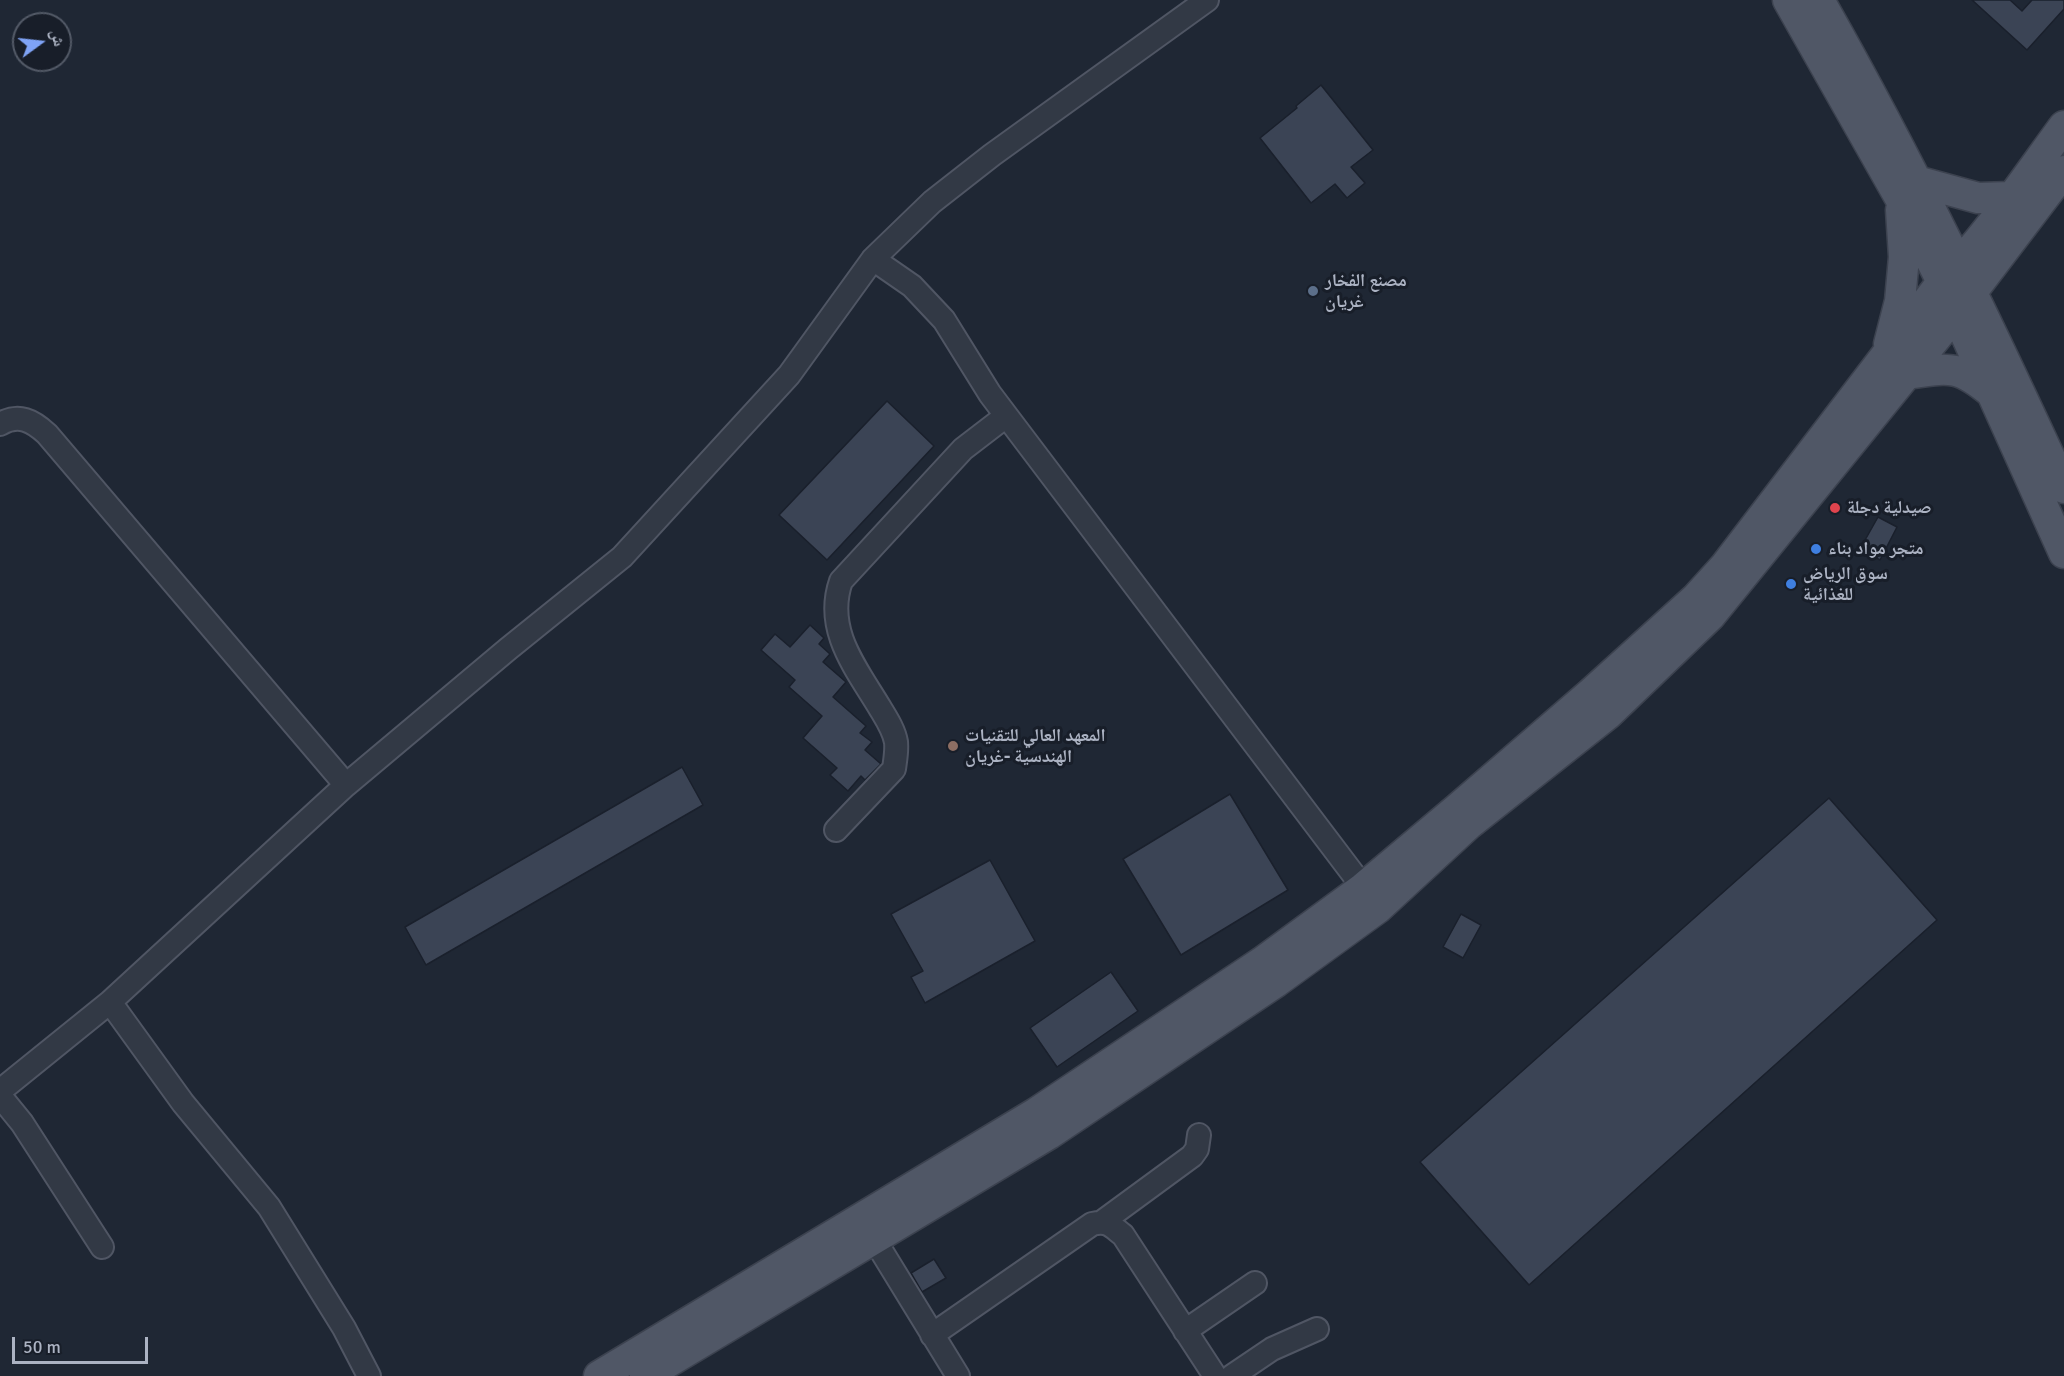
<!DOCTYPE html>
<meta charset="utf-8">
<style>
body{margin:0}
#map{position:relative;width:2064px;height:1376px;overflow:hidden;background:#1f2734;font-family:Signika,"Noto Naskh Arabic",sans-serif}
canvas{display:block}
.north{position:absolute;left:12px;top:12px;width:60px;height:60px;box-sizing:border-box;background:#181e29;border:2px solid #535a67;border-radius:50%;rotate:75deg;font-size:16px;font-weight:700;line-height:24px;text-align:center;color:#acb3c3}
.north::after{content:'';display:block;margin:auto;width:21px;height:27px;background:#7fa3f5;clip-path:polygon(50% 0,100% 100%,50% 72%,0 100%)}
.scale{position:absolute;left:12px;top:1337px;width:136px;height:27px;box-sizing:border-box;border:3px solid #acb3c3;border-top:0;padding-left:8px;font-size:18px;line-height:21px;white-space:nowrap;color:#acb3c3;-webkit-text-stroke:4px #181e29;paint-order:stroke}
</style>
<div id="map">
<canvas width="2064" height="1376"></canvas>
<div class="north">ش</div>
<div class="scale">50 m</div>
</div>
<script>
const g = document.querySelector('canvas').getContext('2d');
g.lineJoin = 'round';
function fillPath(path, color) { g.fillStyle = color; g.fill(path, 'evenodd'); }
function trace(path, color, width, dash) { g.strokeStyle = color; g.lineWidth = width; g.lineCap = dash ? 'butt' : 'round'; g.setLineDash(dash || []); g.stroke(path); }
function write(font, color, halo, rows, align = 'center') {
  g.font = font + ' Signika,"Noto Naskh Arabic",sans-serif'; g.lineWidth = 6; g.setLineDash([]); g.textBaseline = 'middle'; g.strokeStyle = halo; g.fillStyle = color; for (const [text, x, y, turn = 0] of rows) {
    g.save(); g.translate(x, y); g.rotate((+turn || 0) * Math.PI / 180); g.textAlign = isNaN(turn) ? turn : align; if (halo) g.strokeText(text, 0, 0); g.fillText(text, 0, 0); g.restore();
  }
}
const building = new Path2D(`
 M1972 0H2010L2022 11 2032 0H2064V9L2027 50Z
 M1321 85 1373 150 1351 167 1365 183 1347 198 1335 184 1311 203 1260 138 1297 108 1296 106Z
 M887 401 934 446 827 560 779 515Z
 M1878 517 1897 527 1880 560 1860 549Z
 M810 625 824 638 819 644 830 654 823 662 846 682 833 697 866 726 860 733 872 742 865 750 881 764 865 780 861 776 848 791 830 775 837 768 803 738 822 716 789 687 795 680 761 650 775 634 790 647Z
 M682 767 703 805 426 965 405 927Z
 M1230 794 1288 890 1181 955 1123 859Z
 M1829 798 1937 920 1529 1285 1420 1162Z
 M990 860 1035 941 925 1003 911 977 923 971 891 914Z
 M1461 914 1481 925 1463 958 1443 947Z
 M1111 972 1138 1011 1057 1067 1030 1028Z
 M934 1259 946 1278 922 1292 911 1273Z`);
const minor = new Path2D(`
 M873 259 912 286 944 320 990 394 1372 899
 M0 424C19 413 33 421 47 434L346 785
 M836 830 894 769C895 761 897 751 896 742 894 730 886 718 880 708 856 668 824 630 841 581L963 449 1006 416
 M0 1091 110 1002
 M0 1096 22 1123 102 1247
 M1102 1222 1192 1156 1197 1149 1199 1135
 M874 1239 958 1376
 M1185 1331 1255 1283
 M932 1335 1092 1224C1108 1220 1111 1226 1123 1235L1215 1376
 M369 1376 344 1328 269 1207 183 1103 110 1002 346 785 508 649 622 557 789 375 873 259 932 202 992 155 1207 0
 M1232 1376 1272 1349 1317 1329`);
const major = new Path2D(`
 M1788 0 1900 198 1942 282 2064 553
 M1819 0C1909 158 1988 323 2064 488
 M1916 181 1978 198 2011 197
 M1889 344 1900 301 1904 257 1901 210
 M1906 374C1950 368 1957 364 1992 393
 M599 1376 1036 1113 1262 962 1363 888 1457 809 1590 694 1696 598 1725 566 1942 282C1988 235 2025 179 2064 126
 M645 1376 1049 1134 1276 982 1378 908 1469 824 1608 714 1710 616 1956 313 2064 171`);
const markers = [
 [1313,291,6,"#5c6f8a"],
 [1835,508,6,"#e0444e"],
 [1816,549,6,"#3f7fe0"],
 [1791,584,6,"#3f7fe0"],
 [953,746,6,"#8d6e63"]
];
const poiNames = [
 ["مصنع الفخار",1325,281],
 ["غريان",1325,302],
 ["صيدلية دجلة",1847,508],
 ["متجر مواد بناء",1828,549],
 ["سوق الرياض",1803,574],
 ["للغذائية",1803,595],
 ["المعهد العالي للتقنيات",965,736],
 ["الهندسية -غريان",965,757]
];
fillPath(building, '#3b4455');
trace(building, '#1a202c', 1.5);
trace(minor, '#505664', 26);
trace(major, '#3c424f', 33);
trace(minor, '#323945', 22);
trace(major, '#505766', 30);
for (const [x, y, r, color] of markers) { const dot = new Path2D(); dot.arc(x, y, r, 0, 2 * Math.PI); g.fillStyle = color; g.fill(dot); trace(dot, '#181e29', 2); }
write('bold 18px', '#acb3c3', '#181e29', poiNames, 'left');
</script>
